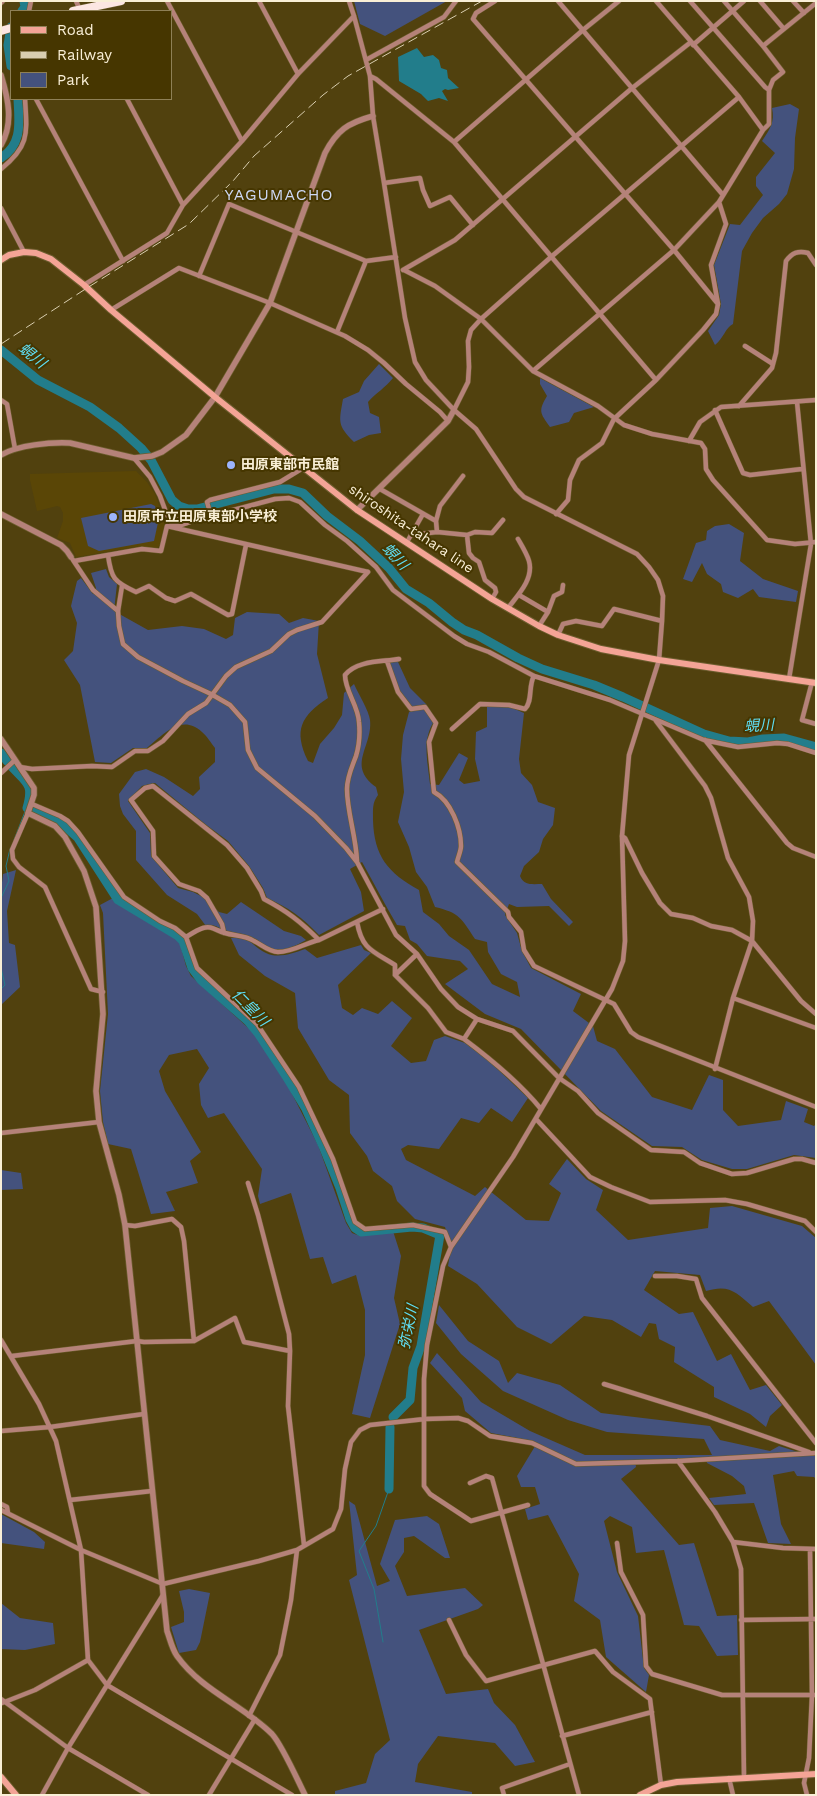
<!DOCTYPE html>
<meta charset="utf-8">
<style>
body{margin:0}
#map{position:relative;width:817px;height:1796px;overflow:hidden;background:#51410e;font-family:"Work Sans",sans-serif}
canvas{display:block}
.frame{position:absolute;inset:0;border:2px solid #f9efd6;pointer-events:none}
.legend{position:absolute;left:10px;top:10px;width:162px;height:90px;box-sizing:border-box;background:#463600;border:1px solid #8e8056;margin:0;padding:6px 9px;list-style:none;font-size:15px;color:#f9efd6}
.legend li{display:flex;align-items:center;gap:10px;height:25px}
.legend b{width:25px;border:1px solid #8e8056}
</style>
<div id="map">
<canvas width="817" height="1796"></canvas>
<div class="frame"></div>
<ul class="legend">
<li><b style="height:6px;background:#f4a496"></b>Road</li>
<li><b style="height:6px;background:#d9ceb0"></b>Railway</li>
<li><b style="height:14px;background:#44527d"></b>Park</li>
</ul>
</div>
<script>
const g = document.querySelector('canvas').getContext('2d');
g.lineJoin = 'round';
function fillPath(path, color) { g.fillStyle = color; g.fill(path, 'evenodd'); }
function trace(path, color, width, dash) { g.strokeStyle = color; g.lineWidth = width; g.lineCap = dash ? 'butt' : 'round'; g.setLineDash(dash || []); g.stroke(path); }
function write(font, color, halo, rows, align = 'center') {
  g.font = font + ' "Work Sans","Noto Sans JP",sans-serif'; g.lineWidth = 4; g.setLineDash([]); g.textBaseline = 'middle'; g.strokeStyle = halo; g.fillStyle = color; for (const [text, x, y, turn = 0] of rows) {
    g.save(); g.translate(x, y); g.rotate((+turn || 0) * Math.PI / 180); g.textAlign = isNaN(turn) ? turn : align; if (halo) g.strokeText(text, 0, 0); g.fillText(text, 0, 0); g.restore();
  }
}
const built = new Path2D(`
 M136 471 147 482 155 494 165 522 159 546 157 548 141 546 76 557 70 543 57 538 63 521V513L60 507 57 506 37 511 30 480V474Z`);
const green = new Path2D(`
 M354 1H447L385 36 360 24Z
 M790 104 799 109 795 138 794 169 787 194 779 204 763 218 752 233 742 251 733 324C725 328 724 338 715 345L708 331 719 315 721 304 714 265 730 224 740 225 763 195 756 186V177L775 153 762 141C770 129 775 122 772 108Z
 M379 364 393 378C385 388 376 393 368 402L370 413 379 417 381 433 369 435 354 442C337 425 339 422 343 399L359 392 364 381Z
 M540 378 594 407 574 413 569 422 550 427C540 413 538 411 547 396L540 384Z
 M151 504 155 506 159 518 154 541 99 551 88 546 81 518Z
 M729 524 744 533 740 561 763 579 798 591 796 602 759 597 753 589 738 598 723 592 721 584 707 574 702 563 692 582 683 579 696 543 706 540 707 531 715 526Z
 M106 569 109 577 117 584 114 611 148 630 182 626 204 629 226 639 233 635 235 618 247 612 279 614 289 623 303 618 319 621 317 654 328 698C301 716 293 730 308 761L313 763 320 744 334 728 342 715 344 693 354 684C358 693 369 711 370 720 373 747 346 765 376 787L378 795C372 803 373 809 373 820 374 856 388 873 419 890L423 912 439 924 449 936 469 950 492 984 520 997 517 982 501 974 488 952 487 942 475 939C461 918 460 913 435 907L427 887 416 872 409 847 398 822 404 792 401 759 403 735 409 712 414 710 400 691 389 661 398 662 410 688 426 704 436 719C421 737 428 762 430 784L439 785 459 753 468 758 459 780 464 784 480 781 475 759 476 732 487 727V707L508 706 524 713 519 759 521 773 532 785 538 802 555 808 553 825 543 839 539 852 524 866 520 876C524 886 533 884 542 884L551 899 573 922 569 926 549 906 517 907 509 904 505 915 517 933 522 951 531 968 581 994 573 1011 593 1026 597 1041 615 1049 652 1097 692 1110 709 1075 723 1080V1110L738 1126 781 1120 786 1101 808 1109 804 1122 814 1126 816 1124V1158L794 1155 747 1169H732L702 1160 682 1147 652 1146 601 1111 521 1029 485 1014 445 984 468 969 460 961 427 956 417 944 410 940 405 926 397 925C385 905 374 883 362 862L350 869 361 892 364 911 319 935C302 917 289 908 267 898L263 888 249 866 228 841 205 824 155 783 142 786 128 801 150 833 151 856 178 888 193 892 203 897 219 912 227 914 241 902 284 931 301 936 306 940C294 947 282 953 268 947 262 944 258 939 251 937 242 933 233 933 224 930 217 927 214 924 206 926L197 914 167 895 136 860V831L123 814 120 806 119 794 135 772 146 769 164 777 193 796 200 789 199 777 215 762V748C211 743 207 736 202 732 181 713 163 735 147 748H133L111 763 95 762 80 685 64 660 73 651 77 623 71 606 77 581 81 578 93 594 96 588 91 573Z
 M16 870 7 911 9 943 15 945 20 987 1 1005V891L3 874Z
 M113 898 179 940 186 966 191 976 256 1035 285 1080 318 1145 346 1223 352 1233 360 1236 393 1231 401 1256 394 1298 400 1324 370 1418 352 1414 365 1355V1310L356 1275 332 1284 323 1257 310 1259 291 1193 260 1204 258 1196 262 1169 224 1113 208 1118 201 1105 199 1084 209 1068 197 1049 169 1055 159 1071 165 1091 201 1152 190 1161 198 1183 166 1192 175 1211 151 1214 131 1149 108 1144 103 1122 100 1091 108 1014 103 913 100 905Z
 M231 938C252 937 252 946 266 953 278 959 294 953 305 949L317 958 361 945 364 950 371 953 338 985 342 1008 353 1015 362 1008 378 1014 392 1001 412 1018 391 1046 411 1063 426 1061 434 1040 445 1036 465 1043 489 1061 528 1098 512 1122 491 1108 479 1123 461 1118 439 1149 408 1145 401 1149 406 1160 475 1196 485 1187 526 1220 549 1221 561 1193 549 1184 567 1159 586 1179 603 1190 596 1210 628 1240 708 1228 710 1208 732 1206 802 1226 816 1238V1365L769 1301 753 1307C736 1292 729 1284 706 1291L700 1275 655 1271 644 1290 679 1314 693 1312 717 1361 731 1354 750 1390 766 1385 782 1405 770 1416 766 1427 750 1414 714 1397V1387L674 1362 675 1347 659 1339 656 1324 649 1323 641 1337 612 1320 584 1316 551 1344 517 1327 477 1284 448 1266 451 1247 445 1227 415 1219 397 1201 392 1186 373 1171 367 1156 350 1133 349 1095 329 1080 298 1028 295 993 265 976 239 955Z
 M1 1170 21 1173 23 1189 1 1190Z
 M439 1305 468 1341 499 1361 508 1383 517 1373 560 1385 601 1413 710 1426 720 1440 770 1451 779 1446 811 1456H816V1479L814 1477 797 1476 794 1471 773 1475 781 1524 791 1544 768 1543 754 1503 714 1505 709 1498 746 1494 744 1486 732 1476 707 1463 706 1458 635 1461 636 1467 621 1479 679 1545 694 1543 717 1616 737 1615 738 1655 717 1656 699 1626 684 1625 664 1550 636 1553 632 1527 610 1516 604 1521 617 1572 638 1616 644 1668 649 1675 646 1692 606 1657 600 1620 574 1601 579 1574 548 1515 528 1520 525 1509 540 1504 535 1487H521L517 1476 537 1443 533 1441 491 1433 465 1411 462 1398 430 1363 437 1353 481 1402 530 1431 585 1455H712L704 1439 607 1432 568 1420 503 1391 461 1354 436 1323Z
 M349 1501 355 1505 377 1586 390 1581 380 1564 395 1520 427 1516 439 1524 450 1558H445L414 1536 404 1538V1552L395 1566 407 1596 465 1588 483 1605 478 1609 419 1630 446 1694 488 1689 494 1703 515 1725 535 1762 515 1766 495 1743 438 1736 418 1764 415 1782 472 1792V1795H335V1791L366 1783 375 1754 390 1740 349 1580 357 1575Z
 M1 1514 34 1532 45 1542 44 1549 1 1543Z
 M189 1589 210 1593 200 1642 196 1650 179 1653 171 1627 184 1622V1612L179 1591Z
 M1 1603 20 1618 53 1623 55 1644 25 1650 1 1649Z`);
const water = new Path2D(`
 M417 48 424 57 433 55 439 60 441 68 447 70 448 78 459 88 448 90 445 89 442 91 448 101 439 98 428 101 421 94 399 81 398 57Z`);
const stream = new Path2D(`
 M14 840 26 809
 M1 898 9 881 6 866 10 849
 M1 968 5 985 1 989
 M383 1642 374 1589 359 1551 376 1526 389 1489`);
const river = new Path2D(`
 M22 11 25 7 24 1
 M11 27 8 45 11 66
 M1 158C23 144 19 122 18 99
 M1 350 38 380 90 407 119 428 141 448 151 460 172 500 179 506 188 509H197L274 489H289L303 493 327 516 360 541 389 568 406 589 429 603 452 622 464 630 477 635 518 658 542 669 594 685 623 697 704 734 729 741 748 742 763 739 784 738 816 747
 M1 753 7 761
 M12 767C27 783 34 784 27 808
 M33 810 61 823 78 838 118 900 178 936 183 941 192 968 201 980 248 1021 258 1033 286 1076 306 1109 323 1146 340 1188 350 1219 355 1228 361 1232 412 1227 423 1228 440 1235 421 1346 413 1368 410 1400 393 1417
 M389 1489 390 1427`);
const minor = new Path2D(`
 M76 1 80 10
 M167 1 242 141
 M259 1 298 74
 M349 1 354 16 370 76 373 116 384 183 405 318 415 362 426 380 454 410 476 429 516 489 524 497 637 554 649 567 658 580 663 596 662 621 659 660 629 755 622 836 625 941 623 961 612 989 513 1157 451 1247 443 1266 427 1345 424 1379V1486L430 1494 471 1521 528 1505
 M495 1 476 13 473 19 674 250 718 304
 M558 1 723 195
 M656 1 739 97 763 130
 M690 1 765 87 769 90
 M760 1 784 29
 M793 1 804 13
 M1 3 3 1
 M29 11 31 1
 M693 45 744 1
 M763 46 816 3
 M366 60 444 17 456 1
 M370 76 376 79 454 142 656 380
 M36 99 123 261
 M127 99 183 205
 M454 142 583 30 619 1
 M1 169C30 146 27 133 25 99
 M384 183 420 178 423 190 430 206 450 197 473 225
 M1 208 24 252
 M403 270 455 240 631 89 691 42
 M404 270 435 286 481 319 533 371 598 406 624 425 652 434 701 443 705 449 706 469 713 480 767 540 795 544 816 542
 M199 276 229 204 366 261 396 257
 M84 285 167 233 183 205 242 141 298 74 354 16
 M111 310 179 268 270 303 345 336 368 350 384 363 406 384 440 412 448 421
 M337 332 366 261
 M745 346 773 364
 M533 371 674 250 719 202 763 130 769 124V90L773 80 783 72 763 46 724 1
 M1 400 7 404 15 449
 M739 406 772 368 776 353 786 261C792 253 798 250 808 253L816 265
 M454 410 468 382 469 367 468 341 471 330 481 319 551 257 739 97
 M715 410 743 473 750 475 802 469
 M689 441 700 422 721 407 816 400
 M134 458 150 477 160 496 167 515 173 519 192 521 275 499 289 498 300 502 325 525 347 541 376 567 393 590 454 636 467 644 489 652 534 676 610 700 704 740 738 747 777 743 788 744 816 753
 M380 489 436 521 437 532
 M556 514 568 500 570 480 579 460 602 443 614 419 656 380 703 330 716 314 718 304 711 265 726 224 719 202
 M211 516 207 502 210 500 280 482 303 468
 M436 521 440 506 463 476
 M171 525H181L190 522
 M167 526 368 572
 M412 535 437 532 467 535 475 532 492 533 503 520
 M467 535 469 553 473 558 479 562 485 580 495 588 496 592 492 599
 M407 542 423 514
 M108 555C111 578 114 582 136 592L149 586 166 598 175 601 191 594 228 615 232 614 246 545
 M73 560 93 590 118 611
 M74 561 142 549 161 551 167 526
 M122 586 118 611 119 626 123 644 138 657 183 681 211 694 230 705 245 722 248 750 257 768 315 816 346 848 357 862 396 935 417 954 441 989 458 1007 477 1019 513 1031 559 1078 578 1091 598 1113 651 1150 684 1152 700 1163 732 1174 747 1173 794 1159H802L816 1163
 M519 595 548 612
 M508 608C518 595 534 579 529 561 527 554 522 546 518 539
 M539 626 548 612 554 596 562 592 563 585
 M558 635 563 624 576 621 602 626 614 609 662 621
 M387 661 398 692 411 709 425 707 436 723 429 742 434 792C451 801 461 828 461 846 461 851 458 857 457 862L508 912 509 917 521 932 524 950 534 966 614 1004 631 1032 638 1037 816 1107
 M789 679 811 544 797 402
 M812 682 802 720 816 724
 M656 721 705 786 711 798 728 858 749 897 753 921 752 941 733 998 715 1069
 M452 729 480 704 509 705 525 709C533 701 528 686 534 676
 M705 740 787 843 793 848 816 857
 M20 767 32 769 92 766 112 767 135 751H148L163 741 188 714 206 703 226 676 236 667 271 651 289 634 297 630 322 622 368 572
 M1 773 15 760
 M32 804 60 816 68 821 78 832 124 897 160 921 175 928 186 937 197 968 257 1024 299 1087 333 1159 355 1222 365 1229 413 1225 445 1232 451 1247
 M28 813 12 850 13 859 19 867 45 887 91 989 103 992
 M622 836 625 838 642 873 660 903 671 914 693 918 711 926 732 930 752 941 801 1001 816 1014
 M357 861C356 836 347 812 347 789 347 777 352 767 356 756 359 746 360 732 359 722 358 705 345 691 345 675 357 660 382 662 399 659
 M357 922C362 950 373 951 395 965V975L428 1008 446 1032 464 1039
 M224 933 222 924 207 898 199 891 179 884 154 856 153 831 131 800 145 788 153 786 227 845 247 868 261 891 264 899C287 911 301 922 319 940
 M186 937C191 934 197 930 203 928 212 925 216 931 225 933 235 936 245 935 254 941 262 945 269 952 278 952 293 952 305 943 319 940L383 909
 M395 975 417 954
 M733 998 816 1028
 M477 1019 464 1039C492 1060 519 1082 541 1109
 M536 1119 590 1177 611 1187 650 1202 725 1200 747 1204 805 1221 816 1232
 M1 1133 99 1122
 M248 1183 258 1215 289 1334 290 1351 288 1406 304 1545
 M125 1225 135 1226 172 1219 181 1227 184 1241 194 1341 235 1318 244 1342 290 1351
 M655 1276H677L696 1279 702 1298 816 1443
 M1 1340 39 1404 56 1441 81 1550 88 1660 107 1685 292 1795
 M12 1356 137 1341 144 1342 194 1341
 M604 1384 707 1416 809 1452
 M1 1431 50 1427 144 1414
 M678 1461 715 1512 733 1542 741 1569 744 1777
 M470 1483 486 1476 492 1478 579 1795
 M70 1500 152 1491
 M1 1504 7 1507 8 1513
 M1 1510 81 1550 163 1584 259 1561 297 1550 333 1529 341 1509 345 1469 351 1442 360 1430 370 1425 425 1419 458 1418 468 1421 490 1436 532 1443 576 1464 678 1461 816 1453
 M733 1542 783 1548 816 1549
 M617 1543 621 1572 643 1615 646 1666 652 1674 722 1695H816
 M449 1620 466 1655 486 1681 595 1651 613 1672 650 1699 661 1785
 M741 1620 816 1619
 M1 1699 68 1748 148 1795
 M2 1703 35 1690 88 1660
 M249 1716 280 1655 291 1600 297 1550
 M562 1736 652 1712
 M729 1778 733 1795
 M42 1795 68 1748 163 1595
 M209 1795 255 1719
 M504 1795 502 1788 570 1764
 M807 1795 804 1783 809 1758 812 1695 810 1549`);
const tertiary = new Path2D(`
 M1 75C8 98 14 123 1 145
 M1 455C18 445 51 442 70 443L134 458 152 456 162 452 186 435 215 397 270 303 325 153C337 130 348 123 373 116
 M357 510 448 421 454 410
 M1 514 61 545 67 551 71 557
 M1 739 34 788V795L28 813 55 826 65 837 84 871 96 907 103 1014 96 1091 99 1122 119 1195 125 1225 167 1631C170 1639 172 1649 177 1656 202 1691 243 1705 272 1734 282 1745 297 1779 305 1795`);
const secondary = new Path2D(`
 M1 260 9 255 24 252 36 253 51 259 84 285 111 310 215 397 357 510 492 599 539 626 558 635 601 649 659 660 816 683
 M1 1777 16 1795
 M640 1795 661 1785 677 1782 816 1774`);
const trunk = new Path2D(`
 M73 11 121 1
 M1 31 11 28`);
const rail = new Path2D(`
 M1 344 87 288 189 224 233 181 254 156 323 95 348 76 482 1`);
const markers = [
 [231,465,5,"#9cb4fd"],
 [113,517,5,"#9cb4fd"]
];
const poiNames = [
 ["田原東部市民館",241,465],
 ["田原市立田原東部小学校",123,517]
];
const streetNames = [
 ["shiroshita-tahara line",411,529,34]
];
const waterNames = [
 ["蜆川",32,356,39],
 ["蜆川",395,557,46],
 ["蜆川",759,726,-3],
 ["仁皇川",250,1008,45],
 ["弥栄川",409,1327,-78]
];
const quarterNames = [
 ["YAGUMACHO",279,195]
];
fillPath(built, '#5a4606');
fillPath(green, '#44527d');
fillPath(water, '#227d8b');
trace(stream, '#227d8b', 1);
trace(river, '#227d8b', 9);
trace(minor, '#6c5d2e', 5.5);
trace(tertiary, '#6c5d2e', 7);
trace(secondary, '#6c5d2e', 8);
trace(trunk, '#6c5d2e', 9);
trace(minor, '#b58279', 4.5);
trace(tertiary, '#b58279', 5.5);
trace(secondary, '#f4a496', 6);
trace(trunk, '#fce6e2', 8);
trace(rail, '#d9ceb0', 1, [10, 5]);
for (const [x, y, r, color] of markers) { const dot = new Path2D(); dot.arc(x, y, r, 0, 2 * Math.PI); g.fillStyle = color; g.fill(dot); trace(dot, '#463600', 2); }
write('bold 14px', '#f9efd6', '#463600', poiNames, 'left');
write('14px', '#f9efd6', '#463600', streetNames);
write('italic 15px', '#5fddf2', '#463600', waterNames);
g.letterSpacing = '1px';
write('16px', '#ced8f4', '#463600', quarterNames);
g.letterSpacing = '0px';
</script>
